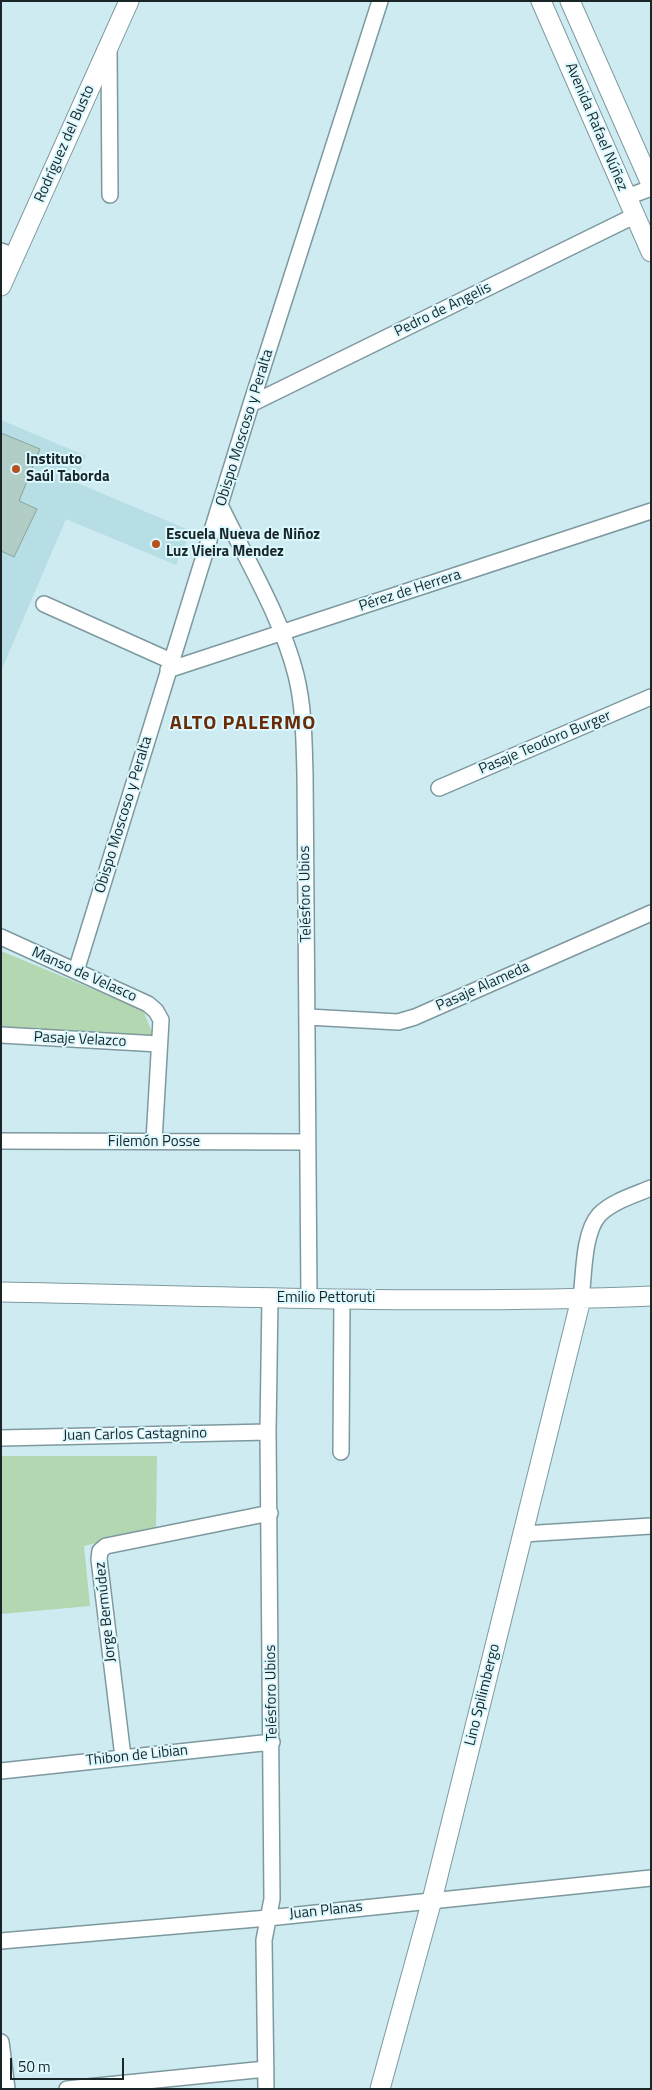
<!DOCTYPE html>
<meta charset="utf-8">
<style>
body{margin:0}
#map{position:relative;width:652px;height:2090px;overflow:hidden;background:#cdebf1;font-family:"Titillium Web",sans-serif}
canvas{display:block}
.frame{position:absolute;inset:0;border:2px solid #1a2527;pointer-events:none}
.scale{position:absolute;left:10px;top:2058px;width:114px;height:22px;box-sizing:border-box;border:2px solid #1a2527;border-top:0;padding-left:6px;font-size:15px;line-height:18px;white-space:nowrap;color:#1a2527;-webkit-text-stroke:4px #daf8fe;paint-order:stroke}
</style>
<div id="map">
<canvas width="652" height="2090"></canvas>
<div class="frame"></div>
<div class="scale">50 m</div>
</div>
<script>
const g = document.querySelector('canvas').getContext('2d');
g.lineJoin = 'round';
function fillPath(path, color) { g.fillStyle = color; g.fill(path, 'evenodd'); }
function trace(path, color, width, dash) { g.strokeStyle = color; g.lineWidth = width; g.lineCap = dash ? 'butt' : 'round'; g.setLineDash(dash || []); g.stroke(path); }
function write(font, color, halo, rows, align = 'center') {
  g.font = font + ' "Titillium Web",sans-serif'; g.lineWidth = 4; g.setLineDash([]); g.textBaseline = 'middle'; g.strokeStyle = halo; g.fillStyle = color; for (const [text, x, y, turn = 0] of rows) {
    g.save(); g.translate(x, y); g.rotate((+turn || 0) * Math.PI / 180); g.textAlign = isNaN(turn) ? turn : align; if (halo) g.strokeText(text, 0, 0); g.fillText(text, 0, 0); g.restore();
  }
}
const built = new Path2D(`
 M1 420 86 456 75 482 191 531 176 565 66 519 1 671Z`);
const green = new Path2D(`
 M1 951 143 1010 155 1040 1 1028Z
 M1 1456H157L156 1529 84 1546 90 1606 1 1614Z`);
const building = new Path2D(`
 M1 433 40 449 19 501 37 509 14 557 1 551Z`);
const minor = new Path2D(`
 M109 49 110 195
 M627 197 651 188
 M1 251 14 256
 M251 404 634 216
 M221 507C247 561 281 616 296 675 304 707 304 741 305 774L309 1297
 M44 604 171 661
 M168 670 651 511
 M439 788 651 697
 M1 937 148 1004 156 1011 161 1020 154 1141
 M76 971 251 404 380 1
 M308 1017 398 1022 415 1017 651 913
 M1 1035 159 1044
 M1 1141 307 1142
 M581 1299C584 1276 583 1233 599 1215 611 1202 634 1195 651 1188
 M1 1438 268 1432
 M341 1452 342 1298
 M523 1534 651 1526
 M123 1757 99 1559 100 1551 106 1546 270 1513
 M1 1771 272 1742
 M1 1941 268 1918 651 1878
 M1 2042 7 2089
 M67 2089 266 2069
 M266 2089 264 1940 272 1899 268 1432 270 1297`);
const major = new Path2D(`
 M541 1 651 252
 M570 1 651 184
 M1 286 129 1
 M1 1292C217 1296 435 1305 651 1296
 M380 2089 432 1900 581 1299`);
const markers = [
 [16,469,5,"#b6521e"],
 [156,544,5,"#b6521e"]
];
const streetNames = [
 ["Avenida Rafael Núñez",596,127,67],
 ["Rodríguez del Busto",65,144,-66],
 ["Pedro de Angelis",443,310,-26],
 ["Obispo Moscoso y Peralta",245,428,-73],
 ["Pérez de Herrera",410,591,-18],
 ["Pasaje Teodoro Burger",545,743,-23],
 ["Obispo Moscoso y Peralta",124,815,-73],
 ["Telésforo Ubios",306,894,-91],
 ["Manso de Velasco",84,975,24],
 ["Pasaje Alameda",483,987,-24],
 ["Pasaje Velazco",80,1040,3],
 ["Filemón Posse",154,1142],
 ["Emilio Pettoruti",326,1298],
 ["Juan Carlos Castagnino",135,1435,-1],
 ["Jorge Bermúdez",106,1612,-96],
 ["Telésforo Ubios",272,1693,-91],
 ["Lino Spilimbergo",483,1695,-76],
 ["Thibon de Libian",137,1756,-6],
 ["Juan Planas",326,1911,-6]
];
const poiNames = [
 ["Instituto",26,460],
 ["Saúl Taborda",26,477],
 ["Escuela Nueva de Niñoz",166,535],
 ["Luz Vieira Mendez",166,552]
];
const districtNames = [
 ["ALTO PALERMO",243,724]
];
fillPath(built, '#b7dde5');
fillPath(green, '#b2d7b1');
fillPath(building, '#b1cdc6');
trace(building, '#89a59d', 1);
trace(minor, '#7d999f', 18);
trace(major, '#7d999f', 21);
trace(minor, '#fff', 15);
trace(major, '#fff', 19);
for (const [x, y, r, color] of markers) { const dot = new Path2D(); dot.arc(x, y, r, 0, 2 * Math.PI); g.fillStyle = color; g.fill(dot); trace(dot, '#daf8fe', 2); }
write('15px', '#1a2527', '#daf8fe', streetNames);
write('bold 15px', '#1a2527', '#daf8fe', poiNames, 'left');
g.letterSpacing = '1px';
write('bold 20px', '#6a2b09', '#daf8fe', districtNames);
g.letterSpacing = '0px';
</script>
